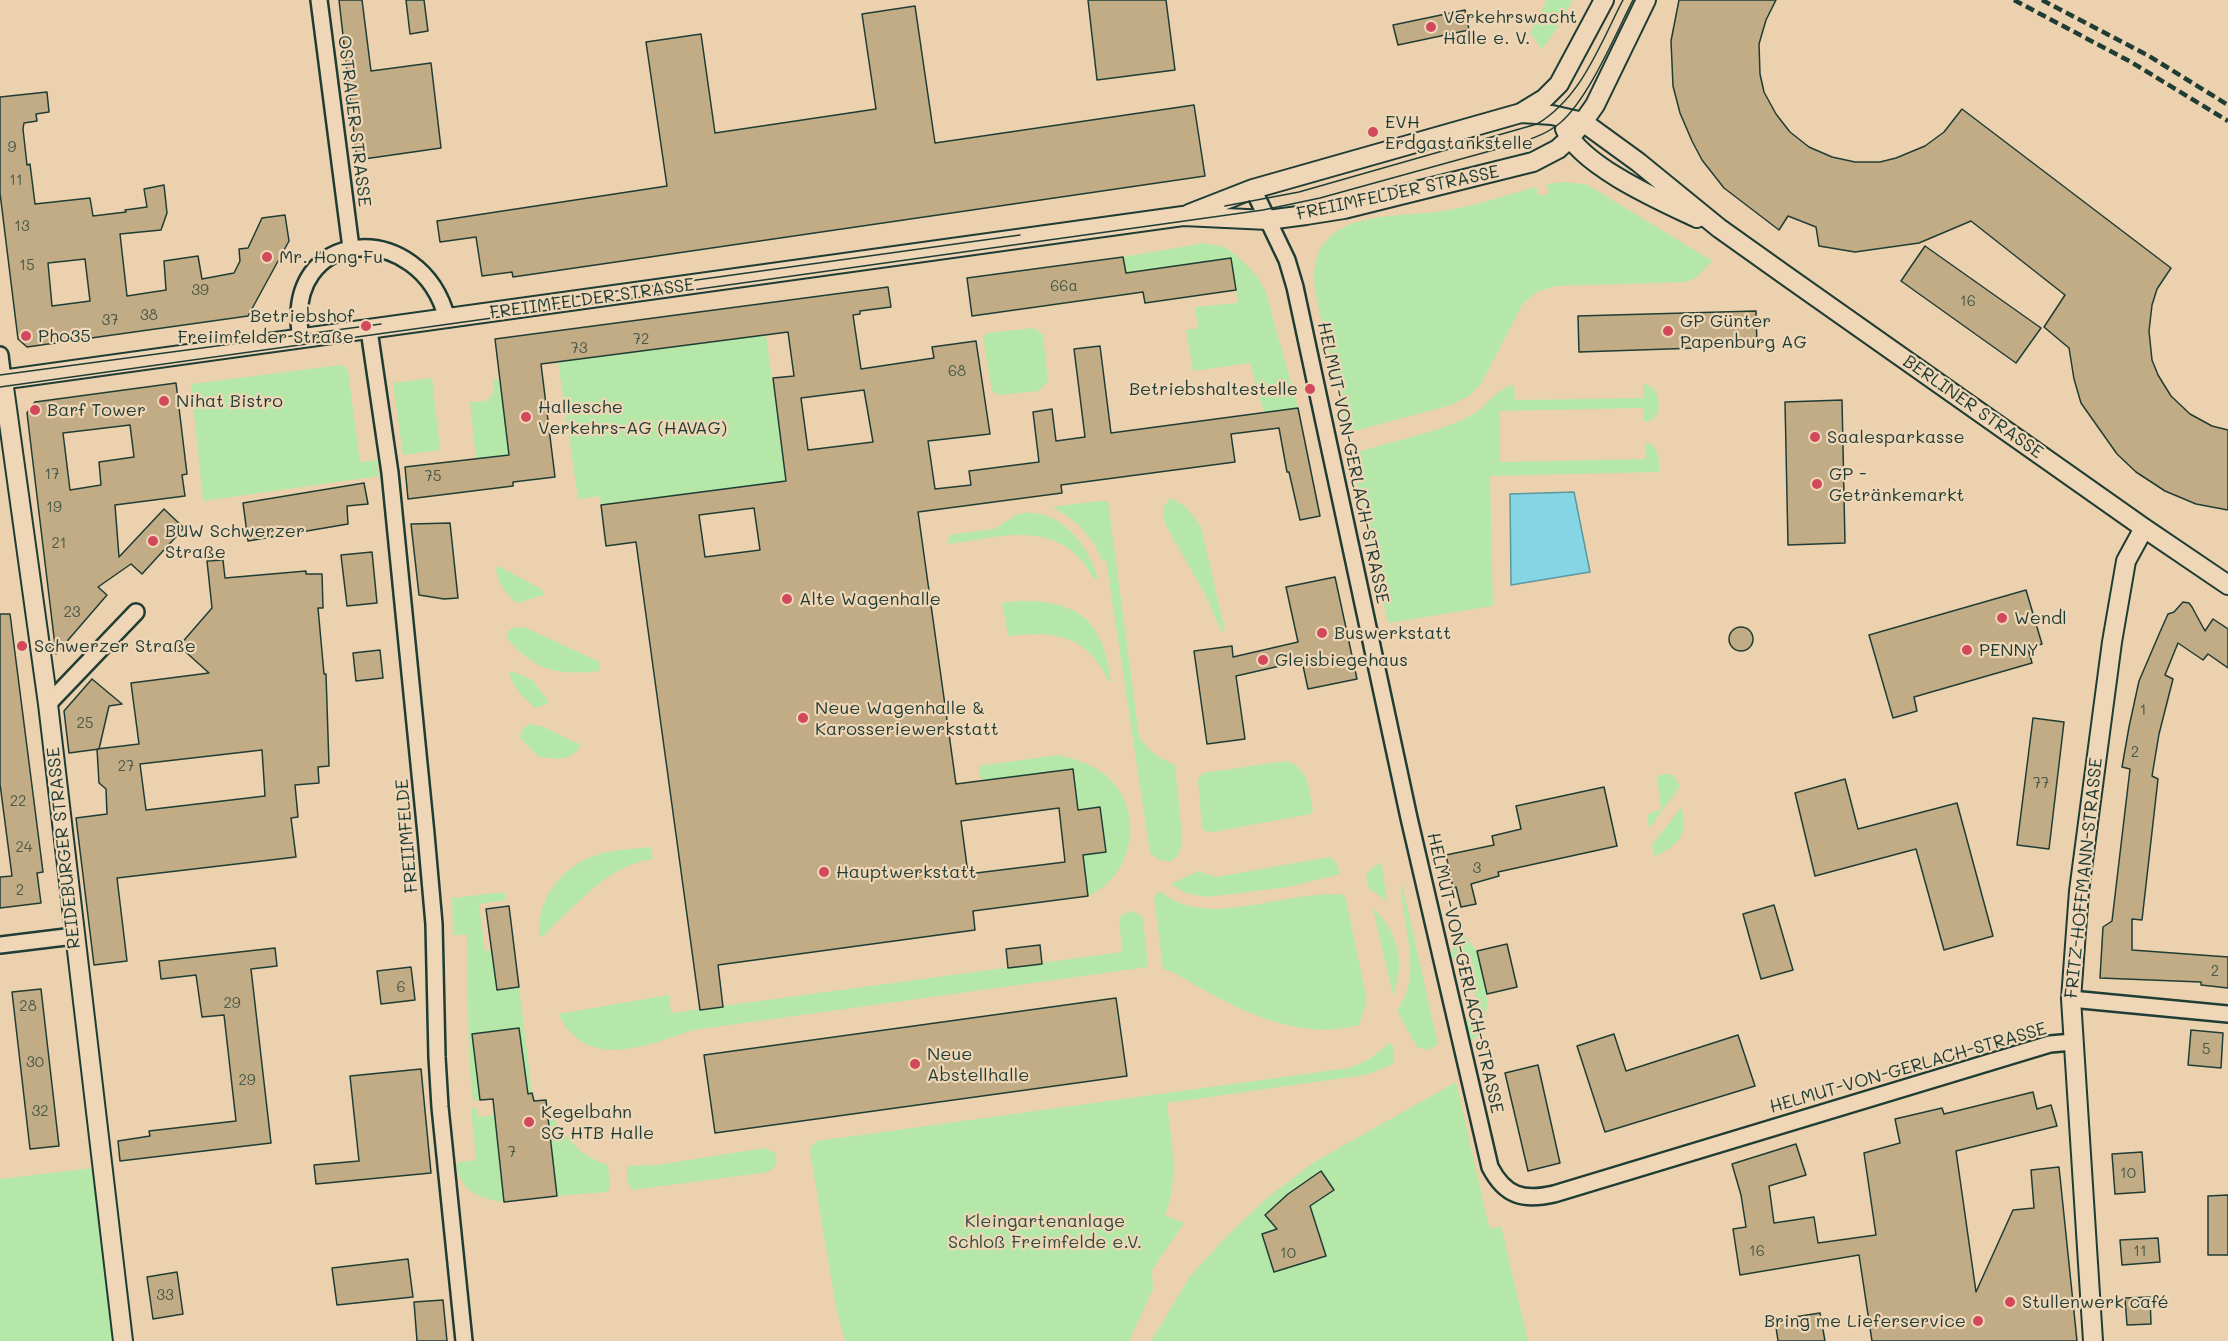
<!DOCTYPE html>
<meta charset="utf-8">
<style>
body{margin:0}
canvas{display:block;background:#ecd1ae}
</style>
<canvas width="2228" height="1341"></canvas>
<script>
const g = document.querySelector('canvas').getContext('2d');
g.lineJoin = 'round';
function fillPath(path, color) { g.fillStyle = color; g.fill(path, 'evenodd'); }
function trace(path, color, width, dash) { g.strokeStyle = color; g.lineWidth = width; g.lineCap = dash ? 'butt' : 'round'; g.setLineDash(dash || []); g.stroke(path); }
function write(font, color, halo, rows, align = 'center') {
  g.font = font + ' Mali,sans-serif'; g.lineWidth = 4.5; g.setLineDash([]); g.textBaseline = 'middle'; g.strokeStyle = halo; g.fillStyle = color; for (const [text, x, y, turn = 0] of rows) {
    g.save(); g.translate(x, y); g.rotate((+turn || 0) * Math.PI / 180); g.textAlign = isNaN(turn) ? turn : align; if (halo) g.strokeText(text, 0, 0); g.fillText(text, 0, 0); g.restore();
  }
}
const green = new Path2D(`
 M1547 0H1573L1552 36 1542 49 1530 33Z
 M1561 182 1585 184 1596 190 1712 261 1698 276 1687 282 1555 286 1537 292 1522 305 1481 384 1469 396 1451 405 1347 433C1339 399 1332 364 1324 330 1320 312 1314 294 1314 276 1316 206 1402 219 1448 210 1477 205 1507 195 1536 187L1539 196 1549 193 1547 184Z
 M1204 243 1227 248 1249 267 1258 278 1266 293 1298 408 1264 413 1250 363 1193 371 1186 330 1198 328 1195 307 1238 303 1231 258 1126 273 1123 257Z
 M1034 328 1043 335 1048 381 1039 391 1000 395 992 391 983 337 988 333Z
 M766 335 786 481 601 505 600 496 578 499 558 362Z
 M341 365 346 367 348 371 360 462 377 460 379 476 203 501 191 384Z
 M432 378 440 450 403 455 393 383Z
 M500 379 509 455 476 459 470 402 487 401 494 391 493 380Z
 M1643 384C1658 386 1660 400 1658 413L1652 420 1644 422 1643 408 1500 411V462L1645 459V442C1660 446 1659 459 1659 472L1490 476 1493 606 1388 623 1351 455C1387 441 1436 434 1470 416 1486 408 1496 388 1514 385L1515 400 1643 398Z
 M1171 498C1186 505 1192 514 1201 527L1225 631H1221L1205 594 1167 528 1163 516V507Z
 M1099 501H1108L1139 736C1146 750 1161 759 1175 765L1182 837C1182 849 1180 855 1170 862L1158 859 1150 853 1106 560H1102C1092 536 1076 519 1052 507Z
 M1024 513C1062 510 1089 546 1098 579H1094C1061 517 1005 536 948 544L949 535 994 529 1016 515Z
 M498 566 541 589 544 595 517 603C506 594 497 583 496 568Z
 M1018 601C1080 600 1103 621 1111 681L1109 682C1086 634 1056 631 1008 636L1002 603Z
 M515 627 526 628 600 662 599 671C558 676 533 670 506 637L509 630Z
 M512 671 532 680 548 700 547 704 535 708C523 697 514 689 509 673Z
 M530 724 544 727 581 745C572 762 555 759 539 757L520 738 521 730Z
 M1057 755C1074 759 1090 763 1104 774 1146 808 1136 874 1088 896L1083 855 1106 852 1100 807 1078 810 1073 769 981 781 979 766Z
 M1286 761C1310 769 1308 787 1313 809L1311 814 1213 832H1207L1202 828 1198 780 1203 773Z
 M1664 774 1673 775 1680 786 1649 829 1647 815 1661 809 1657 776Z
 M1682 806C1682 813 1685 824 1683 831 1680 844 1664 852 1654 857L1652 845Z
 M651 847 653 859C619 864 597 884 573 907 562 917 552 926 543 937L539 935C537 897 564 864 600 854 616 849 634 849 651 847Z
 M1329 857 1336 862 1340 874 1288 887 1208 897 1185 893 1171 884 1198 871 1216 877Z
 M1379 863 1382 865 1387 901 1369 889 1366 874Z
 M1401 879 1438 1044 1428 1050 1417 1047 1397 1011C1425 970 1400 925 1401 879Z
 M1160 891C1206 932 1288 888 1345 895L1365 991V1007L1359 1025C1294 1043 1229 1005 1175 973L1163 969 1154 897Z
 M504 892 506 900 479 904 485 951H492L497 990 519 987 532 1093 528 1094 519 1028 472 1034 480 1100 473 1101 469 1062 467 935H453L452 898Z
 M1373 908C1399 933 1405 963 1393 996Z
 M1134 911 1143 918 1148 967 693 1030C646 1046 587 1072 558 1014L669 995 671 1013 1122 952 1119 919 1123 914Z
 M1465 936 1477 951 1488 1004 1480 1034 1470 1042 1466 1021 1480 1017 1466 956 1452 959 1451 954 1457 937Z
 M1390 1043 1394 1048 1393 1063 1387 1067 1365 1075 1167 1103C1171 1141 1180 1178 1165 1215L1184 1223 1152 1270 1153 1289 1129 1341H845L836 1308 810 1151 811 1147 817 1141 1349 1068 1368 1060Z
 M1456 1082 1488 1223 1491 1229 1501 1226 1528 1341H1151L1190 1276 1230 1233 1268 1197 1316 1161Z
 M546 1106C562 1132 578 1157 608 1165L610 1188 607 1192 557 1196Z
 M477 1108 478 1117 495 1115 504 1202C479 1198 463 1193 456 1166L459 1162 476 1160 471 1109Z
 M765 1148 775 1153C778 1163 776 1167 768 1172L632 1190 627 1180V1166L656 1165Z
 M101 1167 122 1341H0V1179Z`);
const water = new Path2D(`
 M1574 492 1590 572 1511 585 1510 494Z`);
const building = new Path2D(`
 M339 0H362L371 71 431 63 441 148 357 160Z
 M406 0H424L428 31 410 34Z
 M1088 0H1166L1175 70 1097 80Z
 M1679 0H1776L1766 20 1759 44 1760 74 1764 92 1776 114 1790 132 1809 147 1832 157 1855 162H1880L1896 158 1925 146 1944 132 1962 109 2171 268 2157 289 2152 305 2149 331 2152 360 2158 375 2171 396 2190 414 2212 426 2228 430V510L2196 504 2165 491 2136 472 2117 454 2081 403 2074 379 2069 348 2044 327 2065 295 1971 221 1919 243 1855 252 1819 246 1816 227 1788 216 1779 230 1724 188 1702 160 1692 141 1680 113 1673 86 1671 41Z
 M915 6 935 143 1194 105 1205 176 513 277 512 272 482 276 476 237 440 242 437 221 667 186 646 42 701 34 715 133 876 109 862 14Z
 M1465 10 1469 30 1398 45 1393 25Z
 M47 92 49 112 36 114 37 121 24 123 23 129 27 165 30 164 35 204 90 198 93 216 126 212 125 210 147 207 144 189 164 185 167 213 161 230 120 234 127 296 166 290 164 261 198 256 202 279 234 273 240 261 239 249 248 248 262 218 285 215 289 241 248 316 27 347 18 339 0 193V97ZM85 259 90 301 52 306 48 263Z
 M1925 246 2041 328 2016 363 1901 281Z
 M1123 257 1126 273 1231 258 1236 290 1145 303 1143 292 972 316 967 278Z
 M888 287 891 307 860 311V314L853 315 861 369 934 358 932 347 976 341 990 434 928 441 935 489 971 485 969 471 1039 462 1033 412 1052 409 1056 441 1085 437 1074 349 1100 346 1111 433 1298 408 1320 516 1300 520 1289 472H1287L1279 428 1231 434 1235 462 1061 485 1062 493 918 512 956 784 1073 769 1078 810 1100 807 1106 852 1083 855 1088 896 973 911 975 930 718 965 723 1007 700 1010 636 542 606 546 601 505 786 481 773 378 794 376 788 332 541 364 555 477 513 482V486L408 499 405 467 509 455 495 339ZM864 390 873 442 808 450 801 398ZM754 508 760 550 705 557 699 515ZM1059 808 1065 862 968 874 961 821Z
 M1756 311 1757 346 1579 352 1578 316Z
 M176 383 187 474 182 475 185 496 115 505 119 557 164 509 184 528 142 574 131 564 98 587 107 595 56 654 27 413 35 402ZM130 425 134 457 99 462 101 485 70 490 63 433Z
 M1842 400 1845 543 1788 545 1785 402Z
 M364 483 368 504 347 506 348 524 248 541 243 503Z
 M450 523 458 598 444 599 419 595 411 524Z
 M372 552 377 603 347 606 341 555Z
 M223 560 225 578 306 571V574H322L323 608H318L324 674H326L329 766 318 767 319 783 295 785 298 817 291 818 296 857 117 878 127 961 94 965 76 818 107 814 106 789 99 783 97 749 139 744 131 683 209 673 179 646 212 608 207 561ZM262 750 265 796 146 810 140 764Z
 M1335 577 1357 679 1308 689 1302 661 1236 676 1245 739 1207 744 1194 651 1232 646 1233 657 1298 642 1286 587Z
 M2026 590 2042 644 2028 648 2032 663 1914 697 1917 711 1893 718 1869 635Z
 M2183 602 2189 603 2192 607 2205 631 2213 619 2228 629V668L2208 654 2203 660 2178 643 2165 675 2173 679 2159 734 2152 776 2158 779 2142 920 2132 919V950L2228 957V988L2201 985V982L2100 978 2103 927 2112 921 2130 769 2122 767 2129 727 2139 681 2160 632 2168 614 2174 612Z
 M0 614H10L43 872 37 873 41 903 0 908V877L12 876 0 784Z
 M1729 639a12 12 0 1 1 24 0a12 12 0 1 1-24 0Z
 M380 650 383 678 356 681 353 653Z
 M92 679 122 704 109 706 99 749 69 753 64 711Z
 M2033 718 2064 722 2049 849 2017 845Z
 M1845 779 1858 829 1957 803 1993 936 1944 950 1916 849 1815 876 1795 793Z
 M1604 787 1617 846 1498 872 1499 876 1471 884 1476 904 1461 907 1456 887 1453 888 1446 855 1494 845 1492 836 1521 829 1516 806Z
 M1774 905 1793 970 1761 979 1743 914Z
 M509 906 519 987 497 990 486 909Z
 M1507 944 1517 987 1487 994 1477 951Z
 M1040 945 1042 964 1008 968 1006 949Z
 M275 948 277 966 251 969 271 1143 120 1161 118 1141 150 1136 149 1131 236 1121 224 1015 202 1017 196 975 161 979 159 961Z
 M411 967 415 1000 381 1004 377 971Z
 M41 989 59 1146 30 1149 12 992Z
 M1116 998 1127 1076 715 1133 704 1055Z
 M519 1028 528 1094 532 1093 534 1101 546 1100 557 1196 504 1202 493 1099 480 1100 472 1034Z
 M2191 1030 2223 1033 2221 1068 2188 1065Z
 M1614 1034 1626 1071 1738 1035 1755 1086 1605 1132 1577 1046Z
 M1538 1065 1560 1163 1528 1171 1505 1073Z
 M421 1069 431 1173 316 1184 314 1165 359 1161 350 1076Z
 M2033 1092 2037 1109 2051 1105 2057 1126 1956 1151 1976 1292 2013 1210 2034 1208 2031 1170 2059 1167 2077 1341H1872L1859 1255 1740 1275 1733 1229 1746 1227 1741 1195 1732 1164 1796 1144 1806 1175 1769 1186 1774 1223 1814 1217 1818 1243 1876 1235 1864 1153 1900 1143 1895 1119 1942 1108 1944 1114Z
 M2142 1152 2145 1192 2115 1194 2112 1154Z
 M1321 1171 1334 1190 1310 1206 1326 1256 1274 1272 1262 1234 1277 1229 1265 1215 1288 1194Z
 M2228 1195V1255H2208V1196Z
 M2158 1238 2160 1262 2122 1265 2120 1240Z
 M408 1259 413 1297 337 1305 332 1268Z
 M177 1272 183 1314 153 1319 147 1277Z
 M2150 1297 2151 1324 2127 1325 2125 1298Z
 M443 1300 447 1341H417L414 1302Z
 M1820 1313 1825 1341H1778L1775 1320Z`);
const minor = new Path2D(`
 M319 0 351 248
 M1253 189 1287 260 1295 287 1409 818 1490 1167C1505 1196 1523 1201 1554 1194L2050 1044 2073 1042
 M369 330 390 473 426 834 434 924 437 1057 440 1107 464 1341
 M301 338C281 226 421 217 447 319
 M0 355 3 380
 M48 704 136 612
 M0 945 74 936
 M2071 999 2228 1014`);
const tertiary = new Path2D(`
 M1521 113 1552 115 1583 122 1638 162 1719 228 1785 275 2144 528 2228 585
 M1565 129C1581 166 1661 201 1697 218
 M1189 214 1253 189 1521 113 1544 99 1559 84 1604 0
 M0 380 1183 216 1268 220 1306 215 1344 209 1533 162 1558 149 1569 139 1583 122 1595 105 1646 0
 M3 380 48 704 123 1341
 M2093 1341 2071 999 2079 891 2112 642 2126 561 2144 528`);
const tram = new Path2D(`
 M1225 206 1299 192 1537 124C1582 97 1600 44 1623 0
 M574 297 1020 235
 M0 375 381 324
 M0 387 1263 210 1320 198 1519 143C1534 138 1548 133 1560 123 1589 98 1615 35 1633 0`);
const rail = new Path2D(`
 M2014 0 2131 62 2228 121
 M2042 0 2149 56 2228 105`);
const markers = [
 [1431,27,6,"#d1495b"],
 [1373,132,6,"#d1495b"],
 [267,257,6,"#d1495b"],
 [366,326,6,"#d1495b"],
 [1668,331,6,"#d1495b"],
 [26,336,6,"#d1495b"],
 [1310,389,6,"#d1495b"],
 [164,401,6,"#d1495b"],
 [35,410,6,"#d1495b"],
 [526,417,6,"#d1495b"],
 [1815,437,6,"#d1495b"],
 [1817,484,6,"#d1495b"],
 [153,541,6,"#d1495b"],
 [787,599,6,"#d1495b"],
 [2002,618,6,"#d1495b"],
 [1322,633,6,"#d1495b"],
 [22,646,6,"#d1495b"],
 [1967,650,6,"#d1495b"],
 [1263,660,6,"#d1495b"],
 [803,718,6,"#d1495b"],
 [824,872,6,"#d1495b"],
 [915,1064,6,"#d1495b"],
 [529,1122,6,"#d1495b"],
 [2010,1302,6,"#d1495b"],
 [1978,1321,6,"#d1495b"]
];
const numberNames = [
 ["9",12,147],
 ["11",16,180],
 ["13",22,226],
 ["15",27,265],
 ["66a",1064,286],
 ["39",200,290],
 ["16",1968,301],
 ["38",149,315],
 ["37",110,320],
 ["72",641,339],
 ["73",579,348],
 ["68",957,371],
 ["17",52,474],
 ["75",433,476],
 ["19",54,507],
 ["21",59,543],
 ["23",72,612],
 ["1",2143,710],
 ["25",85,723],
 ["2",2135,752],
 ["27",126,766],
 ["77",2041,783],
 ["22",18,801],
 ["24",24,847],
 ["3",1477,868],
 ["2",20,890],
 ["2",2215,971],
 ["6",401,987],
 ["29",232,1003],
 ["28",28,1006],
 ["5",2206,1049],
 ["30",35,1062],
 ["29",247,1080],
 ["32",40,1111],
 ["7",512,1152],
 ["10",2128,1173],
 ["16",1757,1251],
 ["11",2140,1251],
 ["10",1288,1253],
 ["33",165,1295]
];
const poiNames = [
 ["Verkehrswacht",1443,17],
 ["Halle e. V.",1443,38],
 ["EVH",1385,122],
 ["Erdgastankstelle",1385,143],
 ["Mr. Hong Fu",279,257],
 ["Betriebshof",354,316,"right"],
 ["Freiimfelder Straße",354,337,"right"],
 ["GP Günter",1680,321],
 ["Papenburg AG",1680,342],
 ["Pho35",38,336],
 ["Betriebshaltestelle",1298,389,"right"],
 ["Nihat Bistro",176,401],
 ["Hallesche",538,407],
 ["Verkehrs-AG (HAVAG)",538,428],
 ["Barf Tower",47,410],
 ["Saalesparkasse",1827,437],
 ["GP -",1829,474],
 ["Getränkemarkt",1829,495],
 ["BUW Schwerzer",165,531],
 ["Straße",165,552],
 ["Alte Wagenhalle",799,599],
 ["Wendl",2014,618],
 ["Buswerkstatt",1334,633],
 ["Schwerzer Straße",34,646],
 ["PENNY",1979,650],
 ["Gleisbiegehaus",1275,660],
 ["Neue Wagenhalle &",815,708],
 ["Karosseriewerkstatt",815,729],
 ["Hauptwerkstatt",836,872],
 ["Neue",927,1054],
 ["Abstellhalle",927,1075],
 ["Kegelbahn",541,1112],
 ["SG HTB Halle",541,1133],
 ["Stullenwerk café",2022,1302],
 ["Bring me Lieferservice",1966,1321,"right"]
];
const streetNames = [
 ["OSTRAUER STRASSE",354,121,83],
 ["FREIIMFELDER STRASSE",1398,193,-12],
 ["FREIIMFELDER STRASSE",592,299,-8],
 ["BERLINER STRASSE",1973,407,35],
 ["HELMUT-VON-GERLACH-STRASSE",1353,463,78],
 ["FREIIMFELDE",407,836,-95],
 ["REIDEBURGER STRASSE",64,848,-96],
 ["FRITZ-HOFFMANN-STRASSE",2084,878,-84],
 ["HELMUT-VON-GERLACH-STRASSE",1465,973,77],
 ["HELMUT-VON-GERLACH-STRASSE",1908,1068,-16]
];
const parkNames = [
 ["Kleingartenanlage",1045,1221],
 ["Schloß Freimfelde e.V.",1045,1242]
];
fillPath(green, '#b5e8a8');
fillPath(water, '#86d5e4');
trace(water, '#5d989e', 1.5);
fillPath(building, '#c2ac86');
trace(building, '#1f3d34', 1.5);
trace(minor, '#1f3d34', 20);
trace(tertiary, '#1f3d34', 22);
trace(minor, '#efd6b7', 15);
trace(tertiary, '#efd6b7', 18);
trace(tram, '#1f3d34', 1.5);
trace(rail, '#1f3d34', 4.5, [9, 4.5]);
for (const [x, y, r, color] of markers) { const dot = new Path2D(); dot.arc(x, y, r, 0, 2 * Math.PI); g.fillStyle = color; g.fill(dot); trace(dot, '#efd6b7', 2); }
write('15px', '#485948', null, numberNames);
write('18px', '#1f3d34', '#efd6b7', poiNames, 'left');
write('18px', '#1f3d34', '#efd6b7', streetNames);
write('18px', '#2e4e40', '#efd6b7', parkNames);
</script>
